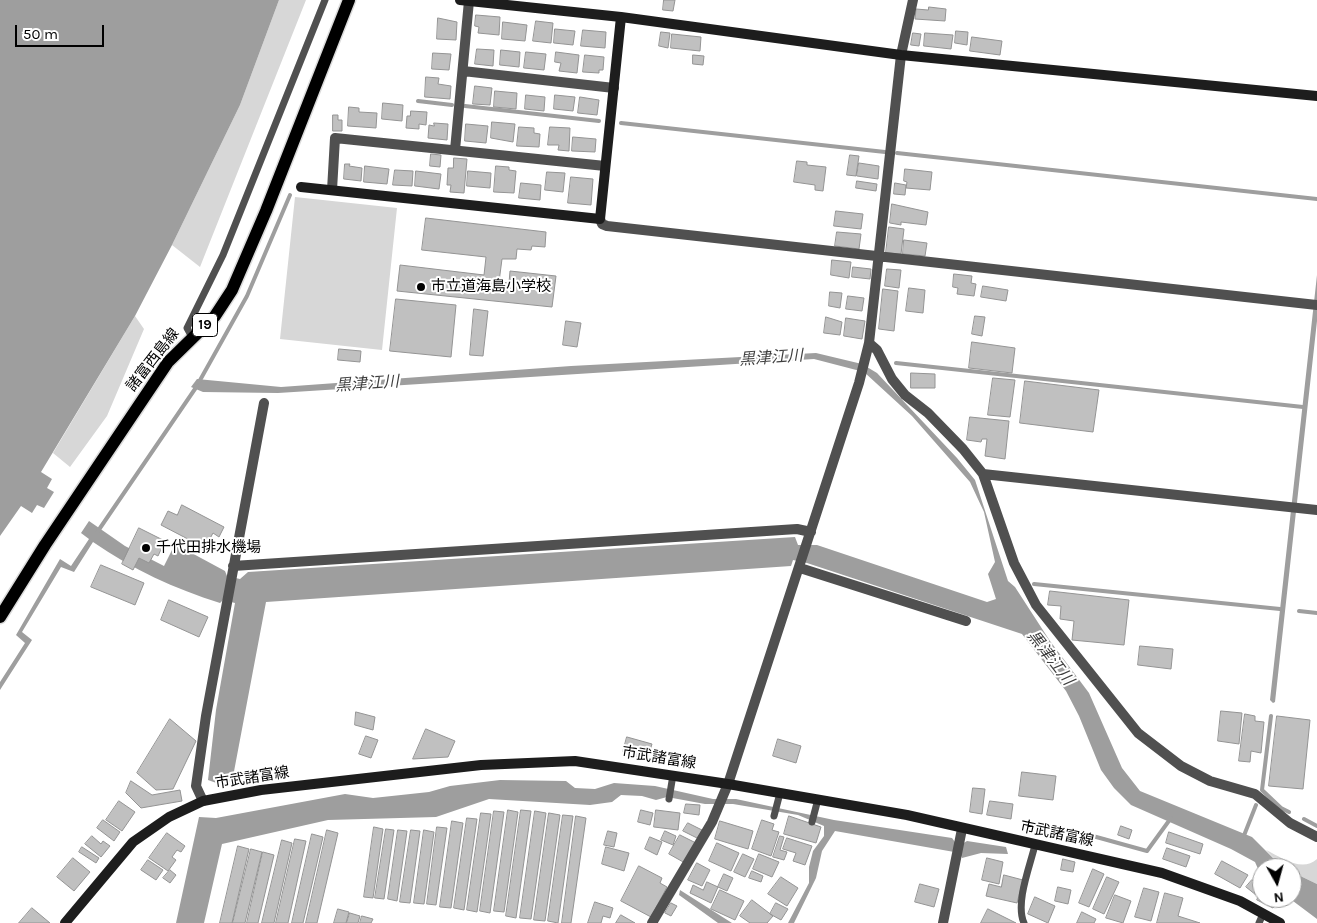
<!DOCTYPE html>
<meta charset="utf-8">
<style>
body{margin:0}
#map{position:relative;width:1317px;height:923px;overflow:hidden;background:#fff;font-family:Karla,sans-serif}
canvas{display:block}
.north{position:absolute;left:1252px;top:858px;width:50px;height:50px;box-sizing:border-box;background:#fff;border:1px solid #999;border-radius:50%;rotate:173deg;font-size:14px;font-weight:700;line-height:20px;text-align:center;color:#000}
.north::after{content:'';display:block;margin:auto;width:18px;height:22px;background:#000;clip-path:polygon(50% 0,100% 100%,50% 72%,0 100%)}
.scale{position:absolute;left:15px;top:25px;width:89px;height:22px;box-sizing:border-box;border:2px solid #000;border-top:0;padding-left:6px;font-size:15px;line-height:18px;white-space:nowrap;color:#000;-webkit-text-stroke:4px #fff;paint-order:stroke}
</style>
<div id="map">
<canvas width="1317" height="923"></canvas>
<div class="north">N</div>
<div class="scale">50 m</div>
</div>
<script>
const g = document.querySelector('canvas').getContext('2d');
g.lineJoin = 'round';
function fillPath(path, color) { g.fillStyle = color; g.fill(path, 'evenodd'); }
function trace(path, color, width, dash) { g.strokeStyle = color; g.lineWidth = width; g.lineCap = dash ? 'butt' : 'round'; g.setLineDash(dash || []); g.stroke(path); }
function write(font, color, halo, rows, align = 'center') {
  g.font = font + ' Karla,"Noto Sans JP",sans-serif'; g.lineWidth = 4; g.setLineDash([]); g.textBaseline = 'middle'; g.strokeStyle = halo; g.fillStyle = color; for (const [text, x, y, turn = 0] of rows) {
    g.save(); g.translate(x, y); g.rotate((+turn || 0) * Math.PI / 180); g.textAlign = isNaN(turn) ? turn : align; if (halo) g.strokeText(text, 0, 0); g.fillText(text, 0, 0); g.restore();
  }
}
const green = new Path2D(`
 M279 0H306L200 267 172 245 240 105Z
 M295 197 397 208 382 350 280 339Z
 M135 316 144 329 107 416 70 467 53 453Z
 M1266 850C1281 857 1302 873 1317 859V884L1292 872V868H1283Z`);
const water = new Path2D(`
 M0 0H279L240 105 172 245 135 316 41 472 52 479 47 488 54 492 44 508 37 505 32 513 21 506 0 536Z
 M1317 275V321L1275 702 1273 703 1270 700Z
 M816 353 862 364 877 373 957 458 975 480 1008 581 1015 587 1050 641 1089 693 1122 768 1140 791 1252 837 1283 868H1262V878L1255 862 1231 849 1131 805 1114 788 1101 770 1079 716 1066 691 1022 634 807 563 793 560 791 566 266 602 232 782 222 785 208 780 216 710 235 603 223 600 220 603C175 589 132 569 93 542L74 572 61 567 22 632 32 640 0 690V682L25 643 16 635 60 559 71 566 89 539 81 533 89 521 125 546 164 566 175 544 225 571 227 576 240 579 248 572 795 537 798 545H817L987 602 996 599 988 574 995 562 984 512 970 482 912 416 864 372 814 359 278 393 203 392 191 387 197 379 281 387 571 366Z
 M500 780 566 781 575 788 595 789 614 783 655 786 713 799H736L834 820 952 838 955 842 962 844 967 841 1006 847 1008 854 981 853 962 858 960 853 835 831 822 851 816 878 794 923H788L809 883V867L813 851 824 836V826L798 815 733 804H705L667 797 656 800 642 796 621 795 612 802 590 805 489 799 436 817 328 820 222 844 204 923H176L199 817 216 818 345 794 373 798 429 792 450 786Z
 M1292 872 1317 884V919L1289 898H1292Z
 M680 890 732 923H718L679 895Z`);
const stream = new Path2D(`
 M418 101 452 105
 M465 106 599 121
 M621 123 885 152
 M897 153 1317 199
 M896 363 1303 407
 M199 382 247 296 290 195
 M98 531 197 386
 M1034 584 1280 609
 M1299 611 1317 613
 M1271 716 1262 790 1281 808 1289 812
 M1304 819 1317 826
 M1071 830 1147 851 1171 818
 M1243 838 1256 805`);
const building = new Path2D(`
 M664 0H675L673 11 663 10Z
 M929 7 946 9 945 21 915 19 916 9 928 10Z
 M476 15 500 17 499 35 478 33 479 27 475 26Z
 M438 18 457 22 456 40 437 39Z
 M536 21 553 23 551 43 533 41Z
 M503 22 527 25 525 41 502 39Z
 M555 29 575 31 573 45 554 43Z
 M583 30 606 32 605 48 581 46Z
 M956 31 968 32 967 45 955 43Z
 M661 32 670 33 668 48 659 46Z
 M913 33 921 34 919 46 911 45Z
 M925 33 953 35 951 49 924 46Z
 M672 34 701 37 700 51 671 48Z
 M972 37 1002 41 1000 55 970 51Z
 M477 49 494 50 493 66 475 64Z
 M501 50 520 52 519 67 500 65Z
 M526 52 546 54 544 70 524 68Z
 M556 52 579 55 577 73 559 71 561 63 555 62Z
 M433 53 451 54 449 70 432 69Z
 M585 55 604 57 603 70H599V73L583 72Z
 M693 55 704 56 703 65 693 64Z
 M426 77 439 78 438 84 451 86 450 99 425 97Z
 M475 86 492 88 490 105 473 104Z
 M495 91 517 93 516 109 494 107Z
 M526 95 545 97 544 111 525 109Z
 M555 95 575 97 573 111 554 109Z
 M580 97 599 100 597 115 578 113Z
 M383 103 403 105 402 121 382 119Z
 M349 107 359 108V112L377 113 376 128 348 126Z
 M411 111 427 112 426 125 419 124V129L406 128 407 116H410Z
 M333 115H338V120H342V131H333Z
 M492 122 515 124 513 142 491 138Z
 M434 123 448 124 447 140 428 138 429 125 434 126Z
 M466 124 488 126 486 143 465 141Z
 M519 127 534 128V133L540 134 539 147 517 146Z
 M550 127 570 128 569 151 558 150 559 145H548Z
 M573 137 596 139 595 152 572 151Z
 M431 154 441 155 440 167 430 166Z
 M850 155 859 156 856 176 847 175Z
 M454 158 467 159 464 193 450 192 451 185H447L448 168H453Z
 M797 161 807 162V165L826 167 823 191 815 190V185L794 182Z
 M859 163 879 166 878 179 857 176Z
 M345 164H350L349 166 362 168 361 181 344 179Z
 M365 166 389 169 387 184 364 182Z
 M496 166 509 167V170L516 171 514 193 494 192Z
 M905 169 932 172 930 190 906 188 907 182 904 181Z
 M395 170 413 171 412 186 393 185Z
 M416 171 441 174 439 189 415 186Z
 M468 171 491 173 490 188 467 186Z
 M547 172 565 173 563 192 545 190Z
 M571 177 593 179 591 205 568 203Z
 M857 181 877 184 876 191 856 188Z
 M521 183 541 185 540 200 519 198Z
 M895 183 906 185 905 195 894 194Z
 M892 204 928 212 926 225 901 222V225L890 223Z
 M836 211 863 214 861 229 834 226Z
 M426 218 546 232 545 247 532 246 531 250 517 249 516 259H502L499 282 509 283 510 271 556 276 552 307 397 291 400 265 484 275 486 257 422 250Z
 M889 227 904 229 901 254 886 253Z
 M837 232 861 234 859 249 835 246Z
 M904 240 927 243 925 256 903 254Z
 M832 260 851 262 849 278 831 275Z
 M853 267 871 269 870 279 852 277Z
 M887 269 901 270 899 288 885 286Z
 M954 274 972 276 971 283 976 284 974 296 957 294 958 288 953 287Z
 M983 286 1008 290 1006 301 981 297Z
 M909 288 925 290 923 313 906 311Z
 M883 289 898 291 894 331 879 329Z
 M830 292 842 293 840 308 829 306Z
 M848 296 864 298 862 311 846 309Z
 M396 299 456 305 451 357 390 351Z
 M474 309 488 311 483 356 470 355Z
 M975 316 985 317 982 336 972 334Z
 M826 317 842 322 840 335 824 333Z
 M846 318 865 321 862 339 844 336Z
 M566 321 581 323 577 347 563 345Z
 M972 342 1015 348 1012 373 969 368Z
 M339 349 361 351 360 362 338 360Z
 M911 373 935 374V388H911Z
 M993 378 1015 380 1010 417 988 415Z
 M1025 381 1099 390 1093 432 1020 423Z
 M970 417 1009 421 1005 459 985 456 987 439H982L981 442 967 440Z
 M182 505 224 527 219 537 213 533 205 548 161 525 168 511 177 515Z
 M139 528 165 541 158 556 154 554 149 563 139 558 133 570 122 564Z
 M101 565 144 583 135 605 91 587Z
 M1050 591 1129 600 1124 645 1072 640 1074 621 1060 619 1061 606 1048 605Z
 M169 600 208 617 199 637 161 620Z
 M1140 646 1173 649 1171 669 1138 665Z
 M1221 711 1242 713 1239 744 1218 741Z
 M356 712 375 717 373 730 355 725Z
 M1245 714 1255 716V721L1264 722 1261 753 1251 751 1250 762 1239 761Z
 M1277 716 1310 720 1303 789 1269 786Z
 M170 719 196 741 173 789 156 790 137 773Z
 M426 729 455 741 448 757 413 759Z
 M366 736 378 740 371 758 359 754Z
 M627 737 652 744 647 760 623 752Z
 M778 739 801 746 796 763 773 756Z
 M1022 772 1056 776 1053 800 1019 796Z
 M131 781 152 795 180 790 182 801 141 808 126 793Z
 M973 788 985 789 982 814 970 812Z
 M119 801 135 812 122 831 106 820Z
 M990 801 1013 804 1011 819 987 815Z
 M686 804 700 805 699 815 684 813Z
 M508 810 518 812 504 912 494 911Z
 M521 810 531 811 516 918 506 916Z
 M641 810 653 813 650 825 638 822Z
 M656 810 680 813 678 830 654 827Z
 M494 811 504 812 490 913 480 911Z
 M535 811 546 813 531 919 520 918Z
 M481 813 491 814 477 912 467 910Z
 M549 813 560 815 545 921 534 920Z
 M563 815 573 816 558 923 548 921Z
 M576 816 586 818 571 923H562Z
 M789 816 821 827 816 843 784 834Z
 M467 818 477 819 464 910 454 908Z
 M103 820 120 832 114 841 97 828Z
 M762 820 774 824 772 830 779 832 771 856 752 849Z
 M452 821 463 823 451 908 440 907Z
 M720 821 753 831 748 849 715 839Z
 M688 823 702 830 697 838 683 831Z
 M1121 826 1132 830 1129 839 1118 835Z
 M374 827 383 829 373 898 364 897Z
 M437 827 447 828 436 905 427 904Z
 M386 829 394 830 384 899 375 898Z
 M327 830 338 833 317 923H306Z
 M398 830 407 831 397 901 388 899Z
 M411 830 420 831 410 903 400 902Z
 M424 830 434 832 424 904 414 903Z
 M608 831 617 833 614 847 604 845Z
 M665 831 676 836 673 845 661 840Z
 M1169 832 1203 844 1200 854 1166 843Z
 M167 833 185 846 181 852 177 850 172 857 176 860 168 871 149 858Z
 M312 834 323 837 303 923H292Z
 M680 835 696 843 685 863 669 854Z
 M92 836 101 844 103 841 110 846 101 857 85 844Z
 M780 836 784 837 780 850 787 852 784 860 773 857Z
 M650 837 662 842 657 855 645 849Z
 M787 838 812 846 805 865 793 861 796 853 783 849Z
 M295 839 306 841 288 923H276Z
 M282 840 292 843 274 923H262Z
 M717 843 739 853 731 871 709 861Z
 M238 846 249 849 232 923H220Z
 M82 847 99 858 96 863 79 852Z
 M606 847 629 853 624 871 602 864Z
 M1167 848 1190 856 1186 867 1163 859Z
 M251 849 262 852 245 923H233Z
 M263 852 274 855 258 923H247Z
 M743 854 754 859 745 877 734 872Z
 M759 854 779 862 772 877 753 869Z
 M73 858 90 872 74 891 57 877Z
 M987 858 1003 862 999 884 982 880Z
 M1063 859 1075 862 1073 872 1061 870Z
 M148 860 163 870 156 880 141 870Z
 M1222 861 1248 875 1240 888 1215 874Z
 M697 863 710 870 702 886 688 880Z
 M639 866 662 878 660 883 667 887 651 917 621 901Z
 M1093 869 1104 874 1089 907 1079 903Z
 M170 870 176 875 170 883 163 878Z
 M752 871 763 876 761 882 749 878Z
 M724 874 733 878 727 891 718 887Z
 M1004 875 1023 880 1017 903 986 896 989 884 1001 887Z
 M781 877 798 888 787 906 768 894Z
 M1107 877 1119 882 1104 914 1093 909Z
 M1252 880 1262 888 1256 895 1246 887Z
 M707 882 718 887 711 903 690 893 693 885 703 890Z
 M920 884 939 889 934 907 915 902Z
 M1058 887 1071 890 1068 904 1055 901Z
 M1144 888 1159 892 1151 921 1135 917Z
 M720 890 744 901 735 920 711 909Z
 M1262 890V898H1278L1273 908 1257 900Z
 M1165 893 1183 898 1178 916 1200 923H1157Z
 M1115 895 1131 901 1123 923 1106 918Z
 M1035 897 1055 906 1048 923 1028 914Z
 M752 900 773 916 767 923H750L740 916Z
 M595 902 613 908 610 918 603 916 601 923H588Z
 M671 903 677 906 671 916 665 913Z
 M776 903 788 909 781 920 770 914Z
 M32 908 50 923H19Z
 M338 909 349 912 346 923H334Z
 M988 909 1016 923H981Z
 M1082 912 1096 919 1094 923H1077Z
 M350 913 360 916 358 923H347Z
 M621 915 635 923H616Z
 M362 916 373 919 371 923H360Z`);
const lane = new Path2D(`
 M192 337 187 328 223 255 325 0
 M669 799 673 775
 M774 816 780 793
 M812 822 818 799
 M1024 923C1015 903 1030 866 1035 845
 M1259 923 1263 914`);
const street = new Path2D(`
 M463 71 614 88
 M455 150 469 1
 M332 190 335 138 605 166
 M600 219 602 224 607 226 1317 305
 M869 343 877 350 892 379 905 395 928 413 963 449 983 474 1014 563 1036 605 1138 733 1181 766 1210 781 1255 794 1290 823 1317 837
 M983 474 1317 510
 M233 566 797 529 811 532
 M800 568 966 621
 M203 801 196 786 206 716 264 403
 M652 923 712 822 728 784 859 383 869 343 901 55 913 0
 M943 923 962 829`);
const secondary = new Path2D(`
 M460 0 621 17 901 55 1317 96
 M301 187 600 219 621 17
 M65 923 133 842 169 817 203 801 261 790 481 765 575 761 728 784 907 815 1162 873 1240 901 1280 923`);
const primary = new Path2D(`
 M0 617 45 545 168 362 215 316 232 290 266 211 349 0`);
const markers = [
 [421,287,5,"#000"],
 [146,548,5,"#000"]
];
const shields = [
 [205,325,25]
];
const shieldNames = [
 ["19",205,325]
];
const poiNames = [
 ["市立道海島小学校",431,287],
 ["千代田排水機場",156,548]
];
const streetNames = [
 ["諸富西島線",153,360,-52],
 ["市武諸富線",659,758,9],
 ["市武諸富線",252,778,-9],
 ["市武諸富線",1057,834,12]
];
const waterNames = [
 ["黒津江川",771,358,-4],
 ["黒津江川",367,384,-4],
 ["黒津江川",1050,658,52]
];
fillPath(green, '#d7d7d7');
fillPath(water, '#9e9e9e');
trace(stream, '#9e9e9e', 4);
fillPath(building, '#c0c0c0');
trace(building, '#949494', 1);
trace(primary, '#dbdbdb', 15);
trace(lane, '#505050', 7);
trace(street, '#505050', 10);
trace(secondary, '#1d1d1d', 10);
trace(primary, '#000', 12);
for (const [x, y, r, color] of markers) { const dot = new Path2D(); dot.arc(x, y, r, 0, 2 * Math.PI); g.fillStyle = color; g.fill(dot); trace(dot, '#fff', 2); }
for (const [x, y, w] of shields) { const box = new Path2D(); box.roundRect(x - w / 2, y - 11.5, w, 23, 4); g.fillStyle = '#fff'; g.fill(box); trace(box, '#000', 1); }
write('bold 14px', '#000', null, shieldNames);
write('15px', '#000', '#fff', poiNames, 'left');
write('15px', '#000', '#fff', streetNames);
write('italic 16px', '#3f3f3f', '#fff', waterNames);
</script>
